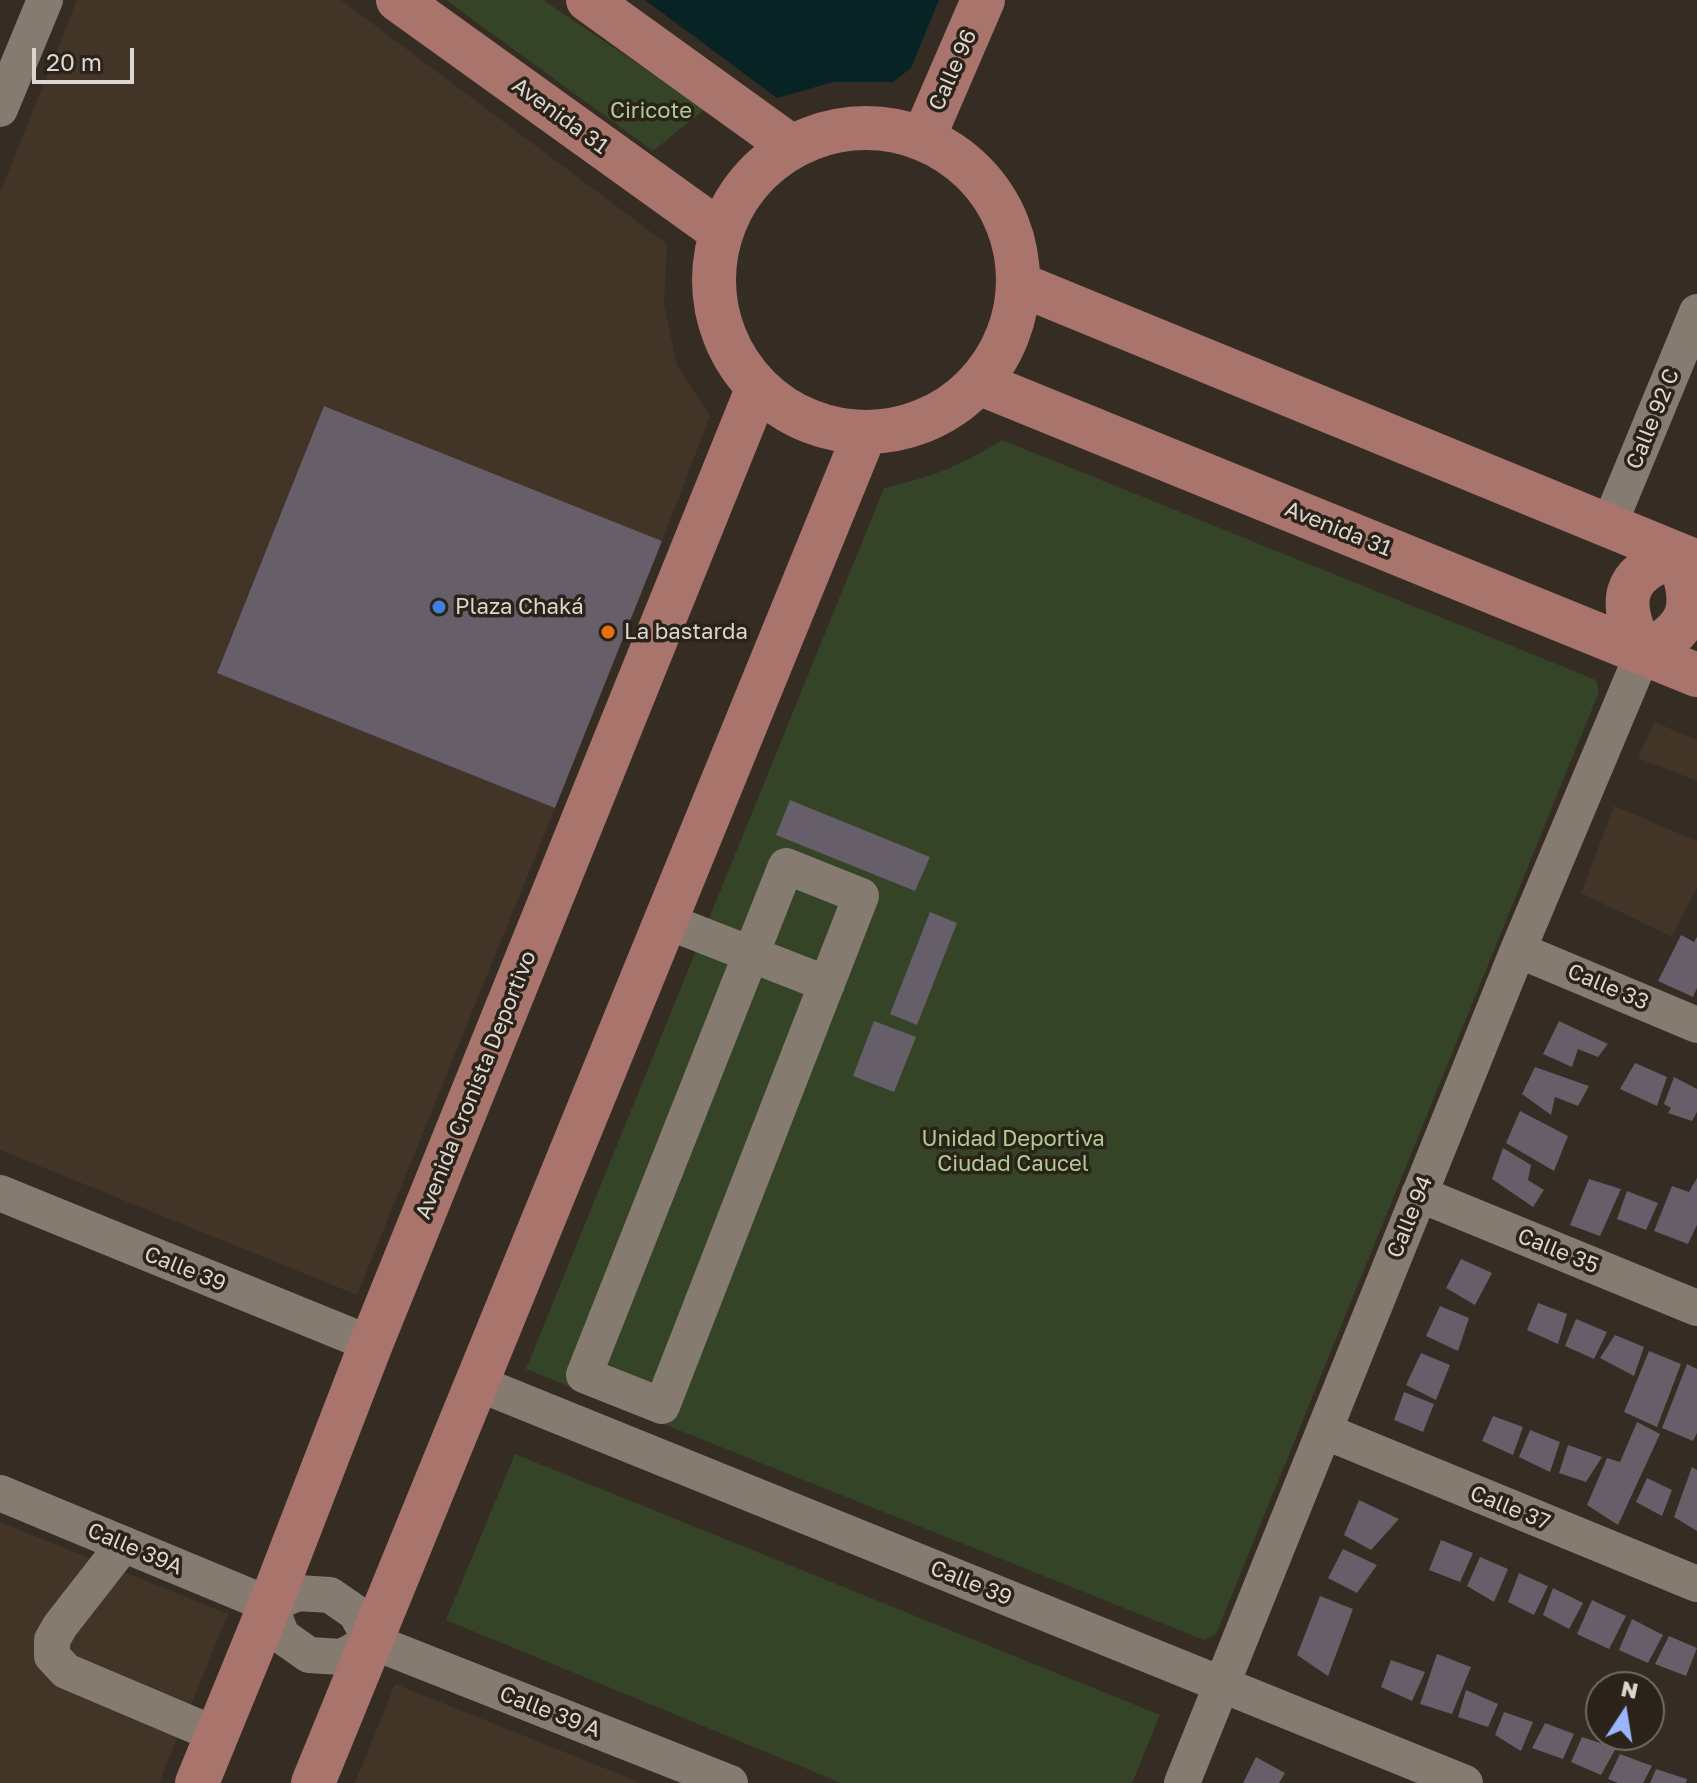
<!DOCTYPE html>
<meta charset="utf-8">
<style>
body{margin:0}
#map{position:relative;width:1697px;height:1783px;overflow:hidden;background:#352c24;font-family:"Golos Text",sans-serif}
canvas{display:block}
.north{position:absolute;left:1585px;top:1671px;width:80px;height:80px;box-sizing:border-box;background:#2b231a;border:2px solid #726b63;border-radius:50%;rotate:12deg;font-size:22px;font-weight:700;line-height:32px;text-align:center;color:#dcd6d0}
.north::after{content:'';display:block;margin:auto;width:28px;height:36px;background:#99b5fd;clip-path:polygon(50% 0,100% 100%,50% 72%,0 100%)}
.scale{position:absolute;left:32px;top:48px;width:102px;height:36px;box-sizing:border-box;border:4px solid #dcd6d0;border-top:0;padding-left:10px;font-size:24px;line-height:28px;white-space:nowrap;color:#dcd6d0;-webkit-text-stroke:6px #2b231a;paint-order:stroke}
</style>
<div id="map">
<canvas width="1697" height="1783"></canvas>
<div class="north">N</div>
<div class="scale">20 m</div>
</div>
<script>
const g = document.querySelector('canvas').getContext('2d');
g.lineJoin = 'round';
function fillPath(path, color) { g.fillStyle = color; g.fill(path, 'evenodd'); }
function trace(path, color, width, dash) { g.strokeStyle = color; g.lineWidth = width; g.lineCap = dash ? 'butt' : 'round'; g.setLineDash(dash || []); g.stroke(path); }
function write(font, color, halo, rows, align = 'center') {
  g.font = font + ' "Golos Text",sans-serif'; g.lineWidth = 7; g.setLineDash([]); g.textBaseline = 'middle'; g.strokeStyle = halo; g.fillStyle = color; for (const [text, x, y, turn = 0] of rows) {
    g.save(); g.translate(x, y); g.rotate((+turn || 0) * Math.PI / 180); g.textAlign = isNaN(turn) ? turn : align; if (halo) g.strokeText(text, 0, 0); g.fillText(text, 0, 0); g.restore();
  }
}
const built = new Path2D(`
 M77 0H341L667 244 664 305 677 365 710 416 662 541 325 406 217 672 555 808 357 1295 0 1150V193Z
 M1654 722 1697 740V781L1638 758Z
 M1614 806 1697 841V888L1672 937 1581 893Z
 M0 1522 228 1614 159 1783H0Z
 M395 1684 639 1782V1783H355Z`);
const green = new Path2D(`
 M446 0H543L705 109 653 151Z
 M1002 440 1596 680 1599 692 1216 1634 1204 1640 526 1369 884 488C930 478 962 465 1002 440Z
 M515 1454 1160 1715 1132 1783H841L446 1620Z`);
const water = new Path2D(`
 M645 0H939L911 68 893 82H833L777 98Z`);
const building = new Path2D(`
 M324 406 662 541 555 808 217 673Z
 M790 800 930 857 915 891 776 835Z
 M930 912 957 923 917 1025 890 1014Z
 M1681 935 1694 942 1697 937V988L1693 997 1658 981Z
 M874 1021 916 1037 894 1092 853 1076Z
 M1559 1021 1608 1044 1598 1057 1578 1049 1572 1067 1543 1054Z
 M1635 1063 1667 1077 1657 1106 1620 1089Z
 M1535 1067 1589 1086 1578 1106 1555 1097 1551 1115 1522 1094Z
 M1674 1077 1697 1089V1112L1692 1121 1668 1113 1671 1108 1664 1104Z
 M1520 1111 1568 1136 1554 1171 1506 1143Z
 M1503 1148 1531 1165 1528 1180 1544 1190 1533 1207 1492 1179Z
 M1697 1178V1225L1688 1244 1654 1231 1672 1186 1689 1192Z
 M1589 1179 1621 1189 1600 1236 1570 1225Z
 M1627 1191 1658 1203 1646 1230 1617 1219Z
 M1461 1259 1492 1273 1475 1305 1446 1288Z
 M1538 1303 1567 1314 1558 1344 1527 1330Z
 M1440 1306 1469 1318 1458 1351 1426 1336Z
 M1576 1319 1607 1332 1594 1359 1565 1346Z
 M1615 1335 1644 1347 1634 1376 1600 1358Z
 M1649 1351 1681 1364 1657 1427 1624 1412Z
 M1421 1353 1450 1365 1436 1400 1406 1385Z
 M1687 1364 1697 1369V1433L1693 1441 1662 1428Z
 M1404 1392 1434 1404 1423 1432 1394 1420Z
 M1493 1416 1523 1427 1513 1455 1482 1441Z
 M1637 1422 1660 1434 1618 1525 1587 1505 1607 1458 1620 1462Z
 M1530 1430 1560 1442 1550 1472 1519 1457Z
 M1568 1445 1602 1457 1586 1482 1559 1473Z
 M1692 1467 1697 1470V1531L1674 1517Z
 M1647 1478 1672 1490 1662 1516 1636 1502Z
 M1359 1500 1399 1519 1371 1550 1344 1535Z
 M1441 1540 1473 1553 1460 1582 1429 1570Z
 M1343 1549 1377 1565 1357 1593 1328 1578Z
 M1480 1557 1508 1569 1494 1602 1467 1586Z
 M1519 1573 1548 1586 1534 1615 1508 1602Z
 M1553 1588 1583 1603 1569 1629 1543 1615Z
 M1320 1596 1353 1609 1328 1676 1297 1655Z
 M1592 1600 1626 1616 1609 1649 1577 1634Z
 M1632 1619 1663 1635 1648 1663 1619 1650Z
 M1669 1636 1697 1648 1686 1676 1655 1664Z
 M1437 1654 1471 1667 1452 1714 1420 1704Z
 M1391 1660 1425 1672 1412 1701 1381 1687Z
 M1466 1690 1498 1704 1488 1727 1458 1717Z
 M1504 1712 1533 1722 1521 1751 1495 1735Z
 M1545 1723 1574 1734 1563 1759 1532 1748Z
 M1582 1737 1616 1748 1601 1775 1571 1762Z
 M1620 1754 1652 1766 1643 1783H1618L1608 1779Z
 M1256 1757 1285 1773 1279 1783H1243Z
 M1656 1769 1687 1779 1686 1783H1650Z`);
const minor = new Path2D(`
 M0 109 45 0
 M1609 525 1697 312
 M786 866 861 896 662 1406 584 1375Z
 M666 921 827 984
 M1518 950 1697 1025
 M0 1193 371 1344
 M1419 1194 1697 1308
 M477 1383 1465 1783
 M1324 1431 1697 1584
 M0 1493 270 1605
 M124 1544 60 1626 52 1640V1656L66 1671 217 1735
 M270 1605 282 1636 309 1655 342 1657 371 1641
 M270 1605 298 1593 330 1595 356 1613 371 1641
 M371 1641 730 1783
 M1182 1783 1518 950 1643 653`);
const major = new Path2D(`
 M398 0 721 232
 M588 0 792 147
 M714 280a152 152 0 1 1 304 0a152 152 0 1 1-304 0Z
 M923 139 983 0
 M1019 284 1697 562
 M979 383 1697 675
 M1678 555C1697 607 1693 628 1643 653 1618 603 1619 573 1678 555Z
 M197 1783 270 1605 371 1344 758 387
 M313 1783 865 433`);
const markers = [
 [439,607,8,"#3f7fe0"],
 [608,632,8,"#e8710a"]
];
const streetNames = [
 ["Calle 96",953,70,-66],
 ["Avenida 31",560,116,36],
 ["Calle 92 C",1653,419,-68],
 ["Avenida 31",1338,529,22],
 ["Calle 33",1608,987,23],
 ["Avenida Cronista Deportivo",476,1085,-68],
 ["Calle 94",1410,1217,-68],
 ["Calle 35",1558,1251,22],
 ["Calle 39",185,1269,22],
 ["Calle 37",1510,1508,22],
 ["Calle 39A",135,1549,23],
 ["Calle 39",971,1583,22],
 ["Calle 39 A",550,1712,21]
];
const parkNames = [
 ["Ciricote",651,111],
 ["Unidad Deportiva",1013,1139],
 ["Ciudad Caucel",1013,1164]
];
const poiNames = [
 ["Plaza Chaká",455,607],
 ["La bastarda",624,632]
];
fillPath(built, '#423527');
fillPath(green, '#354426');
fillPath(water, '#072324');
fillPath(building, '#665e69');
trace(minor, '#857b71', 36);
trace(major, '#a8746b', 44);
for (const [x, y, r, color] of markers) { const dot = new Path2D(); dot.arc(x, y, r, 0, 2 * Math.PI); g.fillStyle = color; g.fill(dot); trace(dot, '#2b231a', 3); }
write('22px', '#dcd6d0', '#2b231a', streetNames);
write('22px', '#aecd93', '#2b231a', parkNames);
write('22px', '#dcd6d0', '#2b231a', poiNames, 'left');
</script>
